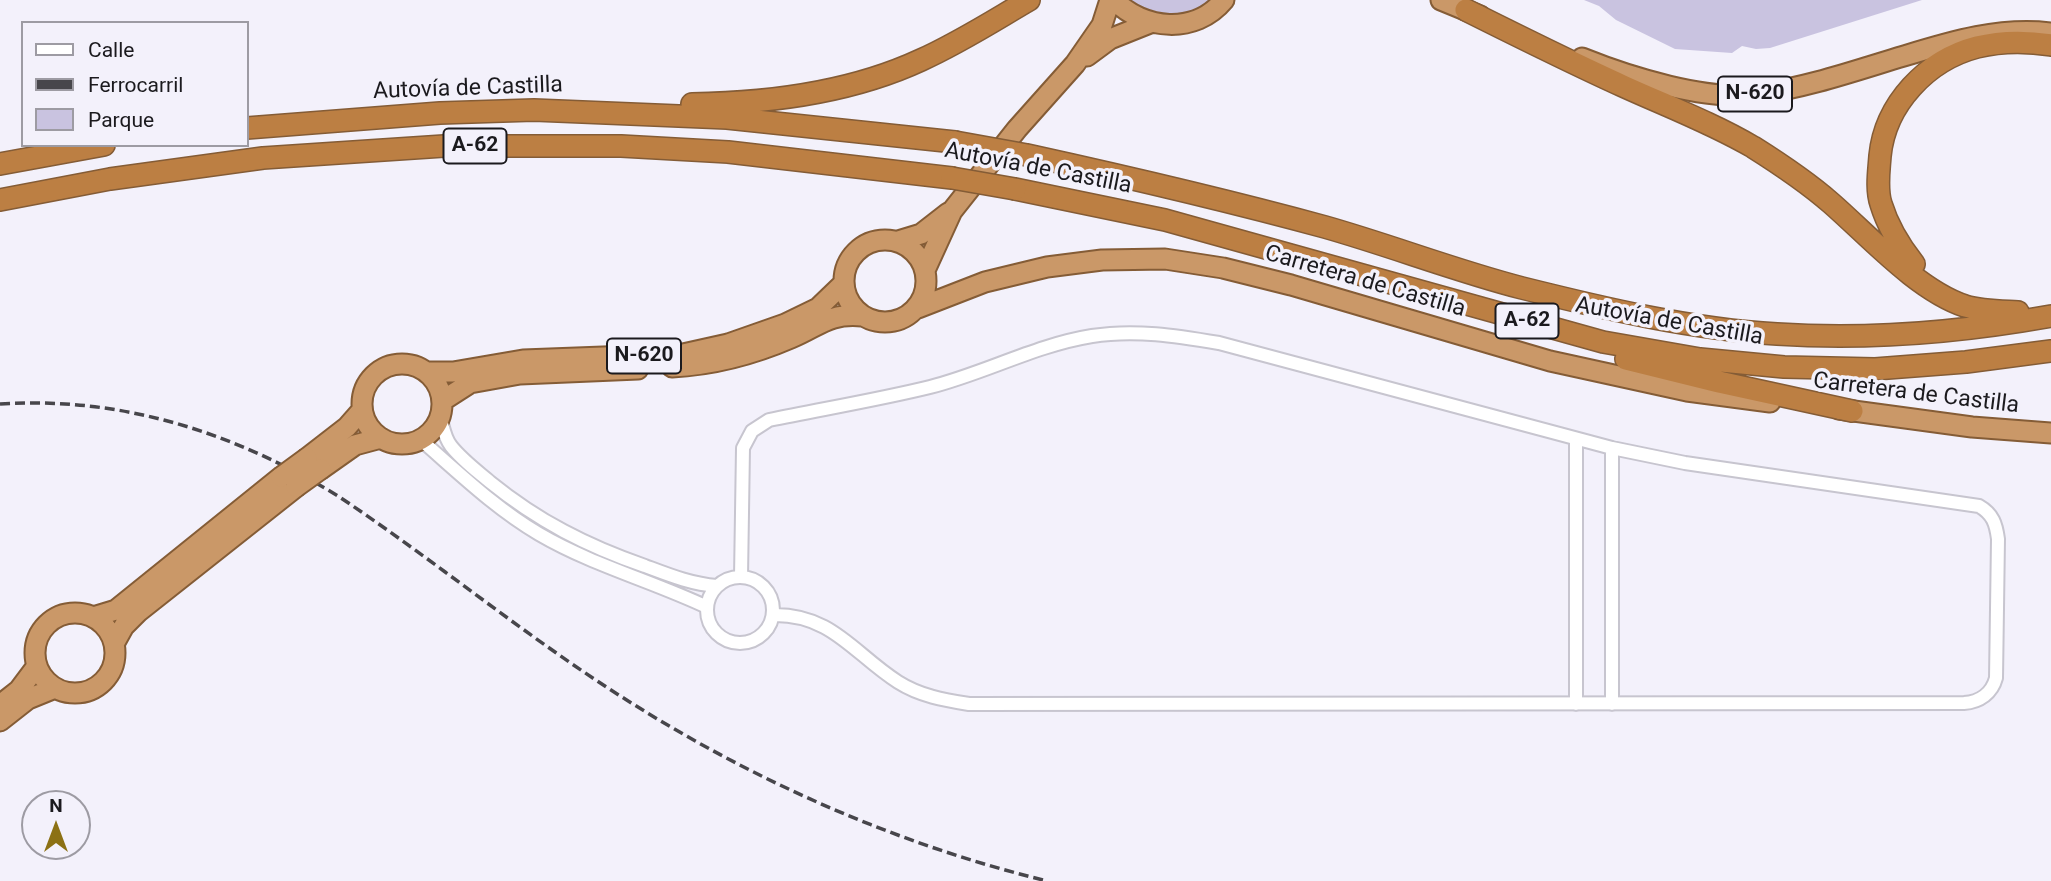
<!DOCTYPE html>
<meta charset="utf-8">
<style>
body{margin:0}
#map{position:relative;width:2051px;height:881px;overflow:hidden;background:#f3f1fb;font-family:Roboto,sans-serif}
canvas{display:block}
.legend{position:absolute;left:21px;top:21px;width:228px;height:126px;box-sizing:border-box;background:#f3f1fb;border:2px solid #9d9ba3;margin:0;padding:9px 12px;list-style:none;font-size:21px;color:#1b1a1e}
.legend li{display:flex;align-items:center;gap:14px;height:35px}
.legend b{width:35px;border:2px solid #9d9ba3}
.north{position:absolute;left:21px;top:790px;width:70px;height:70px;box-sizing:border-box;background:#f3f1fb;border:2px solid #9d9ba3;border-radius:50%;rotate:0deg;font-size:19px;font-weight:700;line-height:28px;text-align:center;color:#1b1a1e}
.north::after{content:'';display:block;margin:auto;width:24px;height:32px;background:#8c7114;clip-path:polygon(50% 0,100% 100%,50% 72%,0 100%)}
</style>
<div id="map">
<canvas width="2051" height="881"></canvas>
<ul class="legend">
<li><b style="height:9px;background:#fff"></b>Calle</li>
<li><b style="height:9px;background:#47464b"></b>Ferrocarril</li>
<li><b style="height:19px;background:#c9c3e0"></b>Parque</li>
</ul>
<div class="north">N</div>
</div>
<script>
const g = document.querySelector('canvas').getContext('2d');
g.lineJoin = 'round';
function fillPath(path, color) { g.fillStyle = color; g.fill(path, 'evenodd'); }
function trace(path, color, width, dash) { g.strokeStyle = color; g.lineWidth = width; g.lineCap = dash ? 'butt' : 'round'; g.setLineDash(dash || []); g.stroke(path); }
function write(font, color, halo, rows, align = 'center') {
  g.font = font + ' Roboto,sans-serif'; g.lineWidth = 7; g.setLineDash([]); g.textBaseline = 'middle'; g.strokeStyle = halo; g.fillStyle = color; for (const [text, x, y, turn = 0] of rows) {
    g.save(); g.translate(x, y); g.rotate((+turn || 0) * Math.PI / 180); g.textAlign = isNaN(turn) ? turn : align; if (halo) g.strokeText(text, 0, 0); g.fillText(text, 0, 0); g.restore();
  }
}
const green = new Path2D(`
 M1123 0H1214L1192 14 1161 18Z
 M1584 0H1922L1770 48 1756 49 1742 46 1732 53 1675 49 1616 20 1599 6Z`);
const minor = new Path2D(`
 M440 416C443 426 444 437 451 446 462 460 477 471 490 482 538 521 587 546 645 566 669 575 691 584 717 586
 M1576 439V704
 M421 440C459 473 495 508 539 534 592 565 652 581 707 607
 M1612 448V704
 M707 610a33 33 0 1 1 66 0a33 33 0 1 1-66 0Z
 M741 577 743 448 752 431 769 420C822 409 877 400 930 387 985 373 1036 345 1092 336 1135 329 1177 336 1219 343L1612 448 1685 463 1979 506C1993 514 1996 524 1998 539L1996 678C1992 693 1980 702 1964 703L969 704C944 700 920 696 898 682 854 654 832 614 773 615`);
const trunk = new Path2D(`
 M1114 0C1144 30 1195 35 1224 0
 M1441 0 1480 16
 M1087 56 1110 39 1150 23
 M1582 58C1629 77 1709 102 1759 94 1809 87 1857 70 1904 56 1953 41 2000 27 2051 33
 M844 281a41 41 0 1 1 82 0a41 41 0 1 1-82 0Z
 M898 241 921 234 948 213
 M926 268 952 211 1017 129 1075 64 1102 25 1110 0
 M918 308 985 282 1047 267 1102 260 1165 259 1223 268 1291 285 1550 361 1687 391 1770 402
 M362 404a40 40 0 1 1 80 0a40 40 0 1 1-80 0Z
 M672 367C713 365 754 354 791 338 820 326 828 313 862 316
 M427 372H453L523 360 683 354 728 344 785 324 818 308 844 283
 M442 401 470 383 520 374 638 369
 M1839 409 1972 427 2051 433
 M307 458 347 427 362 410
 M321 469 355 445 381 438
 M35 653a40 40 0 1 1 80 0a40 40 0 1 1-80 0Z
 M93 617 116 610 281 477
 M114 644 124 626 138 612 296 487
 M0 705 19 690 37 666
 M0 721 28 699 55 688`);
const motorway = new Path2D(`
 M1466 10C1518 36 1570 62 1623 86 1667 106 1712 123 1753 147 1780 164 1807 182 1831 203 1869 236 1917 290 1965 306 1982 311 2000 311 2018 312
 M692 104C769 103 850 93 921 60 959 43 993 21 1029 0
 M247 128 440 113 534 110 727 118 955 142
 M1027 155C1127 177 1226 200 1325 227 1392 246 1456 271 1522 288 1606 309 1691 329 1777 334 1868 340 1962 332 2051 316
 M0 164 104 145
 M1015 189 1165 220 1603 342 1700 359 1784 367 1875 369 1966 362 2051 351
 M0 200 110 179 263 158 444 146H621L728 152 952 178
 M1914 264C1899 245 1888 227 1881 204 1876 189 1879 171 1880 156 1885 104 1927 60 1977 47 2001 41 2027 41 2051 45
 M1626 359 1719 382 1852 411`);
const rail = new Path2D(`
 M0 404C122 396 235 433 338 496 431 558 517 629 611 690 745 777 892 843 1047 881`);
const trunkBridge = new Path2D(`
 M281 477 307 458
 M296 487 321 469`);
const motorwayBridge = new Path2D(`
 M955 142 1027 155
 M952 178 1015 189`);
const shields = [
 [1755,94,74],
 [475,146,63],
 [1527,321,63],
 [644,356,74]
];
const shieldNames = [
 ["N-620",1755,94],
 ["A-62",475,146],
 ["A-62",1527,321],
 ["N-620",644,356]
];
const streetNames = [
 ["Autovía de Castilla",468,89,-2],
 ["Autovía de Castilla",1038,169,11],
 ["Carretera de Castilla",1365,282,16],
 ["Autovía de Castilla",1669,322,10],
 ["Carretera de Castilla",1916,394,7]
];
fillPath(green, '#c9c3e0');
trace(minor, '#c7c5cf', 16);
trace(trunk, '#845c36', 23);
trace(motorway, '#845c36', 24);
trace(minor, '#fff', 12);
trace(trunk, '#ca9868', 19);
trace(motorway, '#bc7f43', 21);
trace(rail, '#47464b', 3.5, [10, 5]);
trace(trunkBridge, '#845c36', 23, []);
trace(motorwayBridge, '#845c36', 24, []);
trace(trunkBridge, '#ca9868', 19);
trace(motorwayBridge, '#bc7f43', 21);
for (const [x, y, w] of shields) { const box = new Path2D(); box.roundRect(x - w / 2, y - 17.5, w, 35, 5); g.fillStyle = '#f3f1fb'; g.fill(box); trace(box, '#1b1a1e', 2); }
write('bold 21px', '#1b1a1e', null, shieldNames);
write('23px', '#1b1a1e', '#f3f1fb', streetNames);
</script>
